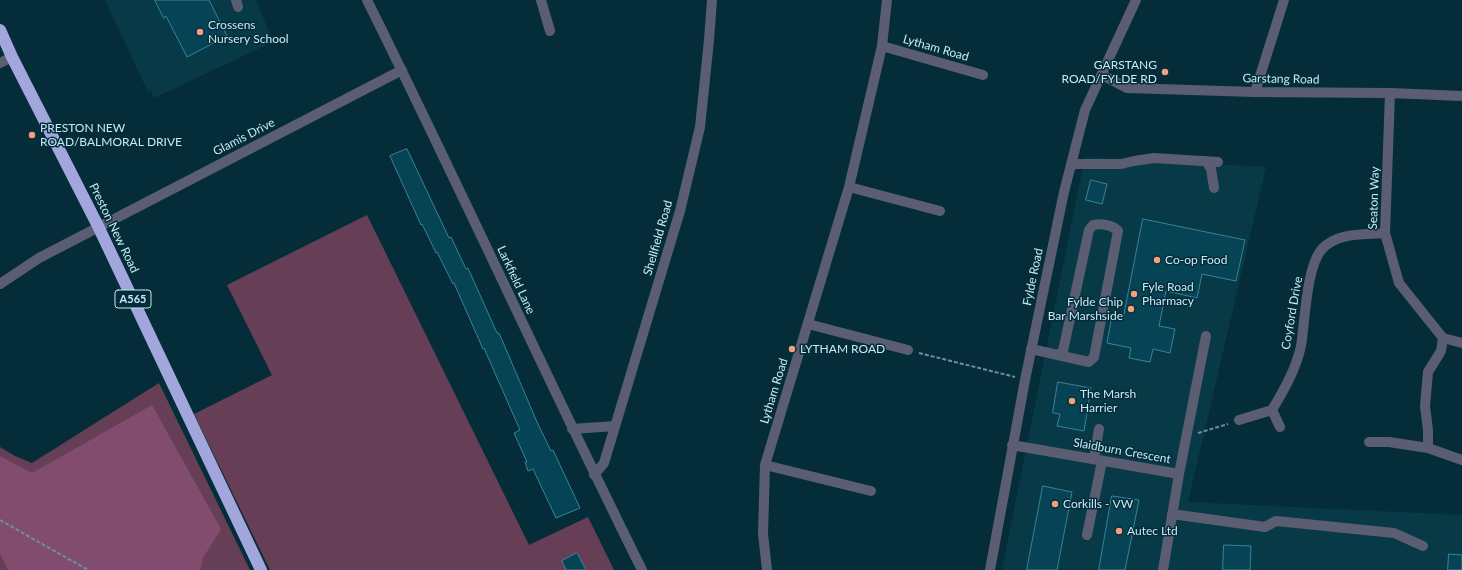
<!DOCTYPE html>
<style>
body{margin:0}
canvas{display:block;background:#042d39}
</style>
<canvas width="1462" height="570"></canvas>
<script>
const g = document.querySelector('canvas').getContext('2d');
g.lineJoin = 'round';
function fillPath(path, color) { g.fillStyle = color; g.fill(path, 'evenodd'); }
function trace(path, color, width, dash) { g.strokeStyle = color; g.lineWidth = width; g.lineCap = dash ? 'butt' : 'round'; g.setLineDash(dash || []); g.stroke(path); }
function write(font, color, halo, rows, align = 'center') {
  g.font = font + ' Lato,sans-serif'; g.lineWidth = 3; g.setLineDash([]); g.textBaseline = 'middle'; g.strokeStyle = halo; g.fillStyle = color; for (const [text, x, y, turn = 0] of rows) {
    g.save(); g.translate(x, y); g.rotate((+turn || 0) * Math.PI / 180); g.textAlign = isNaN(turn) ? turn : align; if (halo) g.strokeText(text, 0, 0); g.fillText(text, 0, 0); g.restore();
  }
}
const built = new Path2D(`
 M105 0H256L273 42 154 98 151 91 148 92Z
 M1085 157 1266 167 1188 502 1462 515V570H1002Z`);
const green = new Path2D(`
 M367 215 529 545 588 517 614 570H270L194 414 272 375 227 285Z
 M159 383 250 570H0V447L15 456 32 463Z`);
const forest = new Path2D(`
 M152 405 221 529 203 558 200 570H8L0 553V456L32 473Z`);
const building = new Path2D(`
 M155 0H209L227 36 187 57 166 16 164 18Z
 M407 149 449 238 451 237 466 269 468 268 497 333H499L537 422 551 451 553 450 580 508 556 518 533 469 528 471 525 462H527L514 433 520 430 484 348 483 349 454 283 453 284 437 252 436 253 422 224 421 225 390 156Z
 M1091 180 1107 184 1102 204 1086 200Z
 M1143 219 1245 240 1236 281 1202 274 1197 298 1166 291 1159 326 1175 329 1170 353 1153 349 1150 362 1129 358 1131 348 1107 343 1112 315 1123 317Z
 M1058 382 1091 388 1084 431 1057 426 1060 414 1053 413Z
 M1043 486 1072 492 1057 570H1027Z
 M1112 496 1139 500 1125 570H1099Z
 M1224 545 1251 546 1250 570H1223Z
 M577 553 586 570H566L562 561Z
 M1449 554 1462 555V570H1448Z`);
const path = new Path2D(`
 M919 353 1015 377
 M1198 433 1228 424
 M0 520 88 570`);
const minor = new Path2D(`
 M236 0 238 7
 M367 0C461 189 548 381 642 570
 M541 0 550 31
 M882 46 983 75
 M0 63 12 57
 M1102 75 1127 88 1255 92 1390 93 1462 96
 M1255 92 1284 0
 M1390 93 1385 233 1399 283 1443 338 1462 343
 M1206 161 1211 169 1214 188
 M1071 164H1121L1134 161 1154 158 1218 162
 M849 187 940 211
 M0 284 39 258 402 70
 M808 324 908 350
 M1031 349 1089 362 1094 357 1118 231C1113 225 1100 223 1093 225L1089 230 1063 351 1058 355
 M1272 410 1280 427
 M1239 420 1272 410C1284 390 1296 369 1301 346 1305 323 1306 267 1322 249 1338 232 1363 235 1385 233
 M572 429 615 426
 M1369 442H1389L1428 448 1462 460
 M1012 445 1179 474 1163 570
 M1428 448V430L1425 406 1428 372 1441 351 1443 338
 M1094 459 1099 429
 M765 465 871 491
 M1179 474 1206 336
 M594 475 604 463 680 211 700 127 709 40 712 0
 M1172 514 1265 527 1276 521 1394 533 1423 546
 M1087 535 1102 461
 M767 570 763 534 765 465 849 187 882 46 887 0
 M990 570 1025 380 1064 192 1085 110 1136 0`);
const highway = new Path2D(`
 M0 30 12 57 98 226 261 570`);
const markers = [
 [200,32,4,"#f2a080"],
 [1165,72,4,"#f2a080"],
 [32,135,4,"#f2a080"],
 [1157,260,4,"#f2a080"],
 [1134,294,4,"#f2a080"],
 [1131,309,4,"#f2a080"],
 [792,349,4,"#f2a080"],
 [1072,401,4,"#f2a080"],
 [1055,504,4,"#f2a080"],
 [1119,531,4,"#f2a080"]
];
const shields = [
 [133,299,36]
];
const shieldNames = [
 ["A565",133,299]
];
const poiNames = [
 ["Crossens",208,25],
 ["Nursery School",208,39],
 ["GARSTANG",1157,65,"right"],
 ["ROAD/FYLDE RD",1157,79,"right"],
 ["PRESTON NEW",40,128],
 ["ROAD/BALMORAL DRIVE",40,142],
 ["Co-op Food",1165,260],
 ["Fyle Road",1142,287],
 ["Pharmacy",1142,301],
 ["Fylde Chip",1123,302,"right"],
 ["Bar Marshside",1123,316,"right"],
 ["LYTHAM ROAD",800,349],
 ["The Marsh",1080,394],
 ["Harrier",1080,408],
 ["Corkills - VW",1063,504],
 ["Autec Ltd",1127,531]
];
const streetNames = [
 ["Lytham Road",936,48,16],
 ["Garstang Road",1281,79,1],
 ["Glamis Drive",244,137,-27],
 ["Seaton Way",1374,198,-88],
 ["Preston New Road",114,228,64],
 ["Shellfield Road",658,238,-74],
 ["Fylde Road",1033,277,-78],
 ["Larkfield Lane",516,280,65],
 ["Coyford Drive",1292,313,-80],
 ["Lytham Road",774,391,-73],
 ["Slaidburn Crescent",1122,451,10]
];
fillPath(built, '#083947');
fillPath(green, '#663f57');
fillPath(forest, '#824c6e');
fillPath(building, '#064455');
trace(building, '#398299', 1);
trace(path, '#6b909d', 2, [4, 2]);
trace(minor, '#5b5d73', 10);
trace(highway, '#a3a5dd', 12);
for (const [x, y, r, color] of markers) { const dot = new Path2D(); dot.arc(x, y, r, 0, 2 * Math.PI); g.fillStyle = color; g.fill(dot); trace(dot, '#042d39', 1.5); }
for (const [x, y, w] of shields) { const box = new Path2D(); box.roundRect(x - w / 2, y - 9, w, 18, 3); g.fillStyle = '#042d39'; g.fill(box); trace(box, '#c8eaf7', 1); }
write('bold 11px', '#c8eaf7', null, shieldNames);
write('12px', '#c8eaf7', '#042d39', poiNames, 'left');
write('12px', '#c8eaf7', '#042d39', streetNames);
</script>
